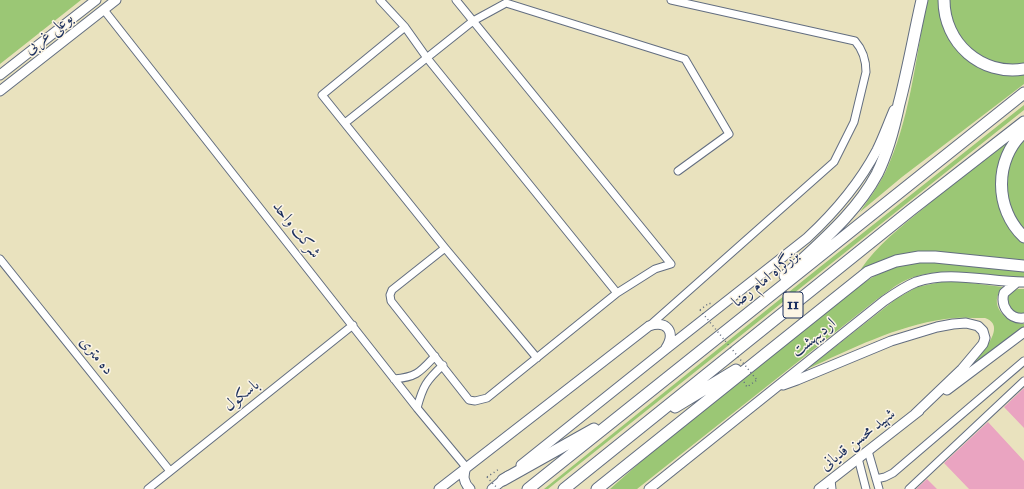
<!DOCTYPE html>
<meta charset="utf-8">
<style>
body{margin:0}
canvas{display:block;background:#e9e2be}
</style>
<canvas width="1024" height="489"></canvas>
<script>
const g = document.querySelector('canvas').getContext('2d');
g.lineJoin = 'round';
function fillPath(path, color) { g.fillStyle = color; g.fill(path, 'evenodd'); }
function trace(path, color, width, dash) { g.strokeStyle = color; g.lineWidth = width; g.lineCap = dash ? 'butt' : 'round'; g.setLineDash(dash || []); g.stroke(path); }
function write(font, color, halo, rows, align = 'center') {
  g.font = font + ' "IM FELL Great Primer",Amiri,serif'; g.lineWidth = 3; g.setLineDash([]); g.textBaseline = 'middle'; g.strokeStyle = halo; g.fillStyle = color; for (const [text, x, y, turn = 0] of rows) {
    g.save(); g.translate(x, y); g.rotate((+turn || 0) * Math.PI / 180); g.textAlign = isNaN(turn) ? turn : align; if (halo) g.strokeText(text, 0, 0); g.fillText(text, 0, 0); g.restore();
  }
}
const green = new Path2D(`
 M0 0H81L0 64Z
 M928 0H941L962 53 1024 73V84L902 177 860 212C869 199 879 185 886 171 909 121 915 65 925 11Z
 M948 0H1024V66L992 63 968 49 954 29Z
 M1024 105V110L548 489H544L820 267Z
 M1012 136 998 177 1024 242V262L918 252 890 257 861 269C877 245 902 226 924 208 953 183 982 160 1012 136Z
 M1024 137V232L1016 221 1005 192 1009 160Z
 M927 261 1024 269V278C983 276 940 263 902 282 893 287 885 294 876 300L637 489H610L654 450 862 284C886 268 900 265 927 261Z
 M941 282H962L1003 287C987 304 1005 323 1024 324V329L952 383C962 373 1015 328 985 318 971 318 958 317 945 319 896 326 851 349 807 369L896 299 917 287Z
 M1018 289H1024V314C1013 313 1005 307 1008 296L1013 291Z`);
const building = new Path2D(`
 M1024 388V428L1004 407Z
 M988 422 1024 461V489H969L944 463Z
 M927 479 937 489H916Z`);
const path = new Path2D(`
 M700 310 709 303 711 304
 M744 382 747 387 757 380
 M487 477 499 469 500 470`);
const minor = new Path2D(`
 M380 0 405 27 427 58 617 293
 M104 10 417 408 466 467
 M405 27 322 95 445 248 537 358
 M345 123 473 21 506 3 685 59 729 134 678 171
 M445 248 392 290 390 295 391 301 469 400 475 401 487 398 617 293 655 269 671 264 456 0
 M0 259 170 471
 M649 326 834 162 854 122 866 72C866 61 863 50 855 41L671 0
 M394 379C417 377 420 372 435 356
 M417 408C423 386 426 381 443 365
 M868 451 879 489
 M858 458 866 489
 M876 479 885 477 893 473 1024 361
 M831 480 832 489
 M148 489 353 325
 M909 489 1024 381`);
const major = new Path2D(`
 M0 75 96 0
 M0 91 116 0
 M1017 282 1004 293C1000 306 1010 320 1024 318
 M783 385 797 380 891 341 937 327 953 324 966 323 978 326 983 331 985 338 983 344 962 369 915 414
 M947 390 1024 332
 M521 465 666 349 807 238C835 212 859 184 877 150 883 138 888 124 894 110
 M466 467C463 476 463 482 470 489
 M439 489 649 326C667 320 676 332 666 348
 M492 489 508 476
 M649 489 884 301C894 294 904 287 916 282 950 270 988 282 1024 282
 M819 489 919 411`);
const highway = new Path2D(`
 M944 0C944 43 981 76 1024 69
 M1024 132C994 159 994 209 1024 237
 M785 276C818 244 855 215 877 174 888 152 894 128 899 104 908 70 914 35 922 0
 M675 407 736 370
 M503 480 594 429
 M528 489 1024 93
 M564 489 911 210 1024 122
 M597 489 868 272 896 261 919 257H935L1024 266`);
const pathBridge = new Path2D(`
 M700 310 757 380
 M487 477 498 489`);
const shields = [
 [793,305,20]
];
const shieldNames = [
 ["11",793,305]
];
const streetNames = [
 ["بوعلی غربی",49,34,-38],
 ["شرکت واحد",296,230,52],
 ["بزرگراه امام رضا",766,279,-39],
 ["اردیبهشت",814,338,-39],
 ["ده متری",96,356,51],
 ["باسکول",242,396,-39],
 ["شهید محسن قدیانی",858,440,-38]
];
fillPath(green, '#9bc775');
fillPath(building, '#eaa4c1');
trace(minor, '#636e80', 9);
trace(major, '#636e80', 11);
trace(highway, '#636e80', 13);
trace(path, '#636e80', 1.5, [1, 3]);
trace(minor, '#fff', 7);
trace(major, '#fff', 9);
trace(highway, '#fff', 11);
trace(pathBridge, '#636e80', 1.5, [1, 3]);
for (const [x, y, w] of shields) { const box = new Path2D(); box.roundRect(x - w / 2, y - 13, w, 26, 3); g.fillStyle = '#fcf5e5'; g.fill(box); trace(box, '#1b2f5e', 1); }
write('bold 15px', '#1b2f5e', null, shieldNames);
write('16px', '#1b2f5e', '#fcf5e5', streetNames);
</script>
